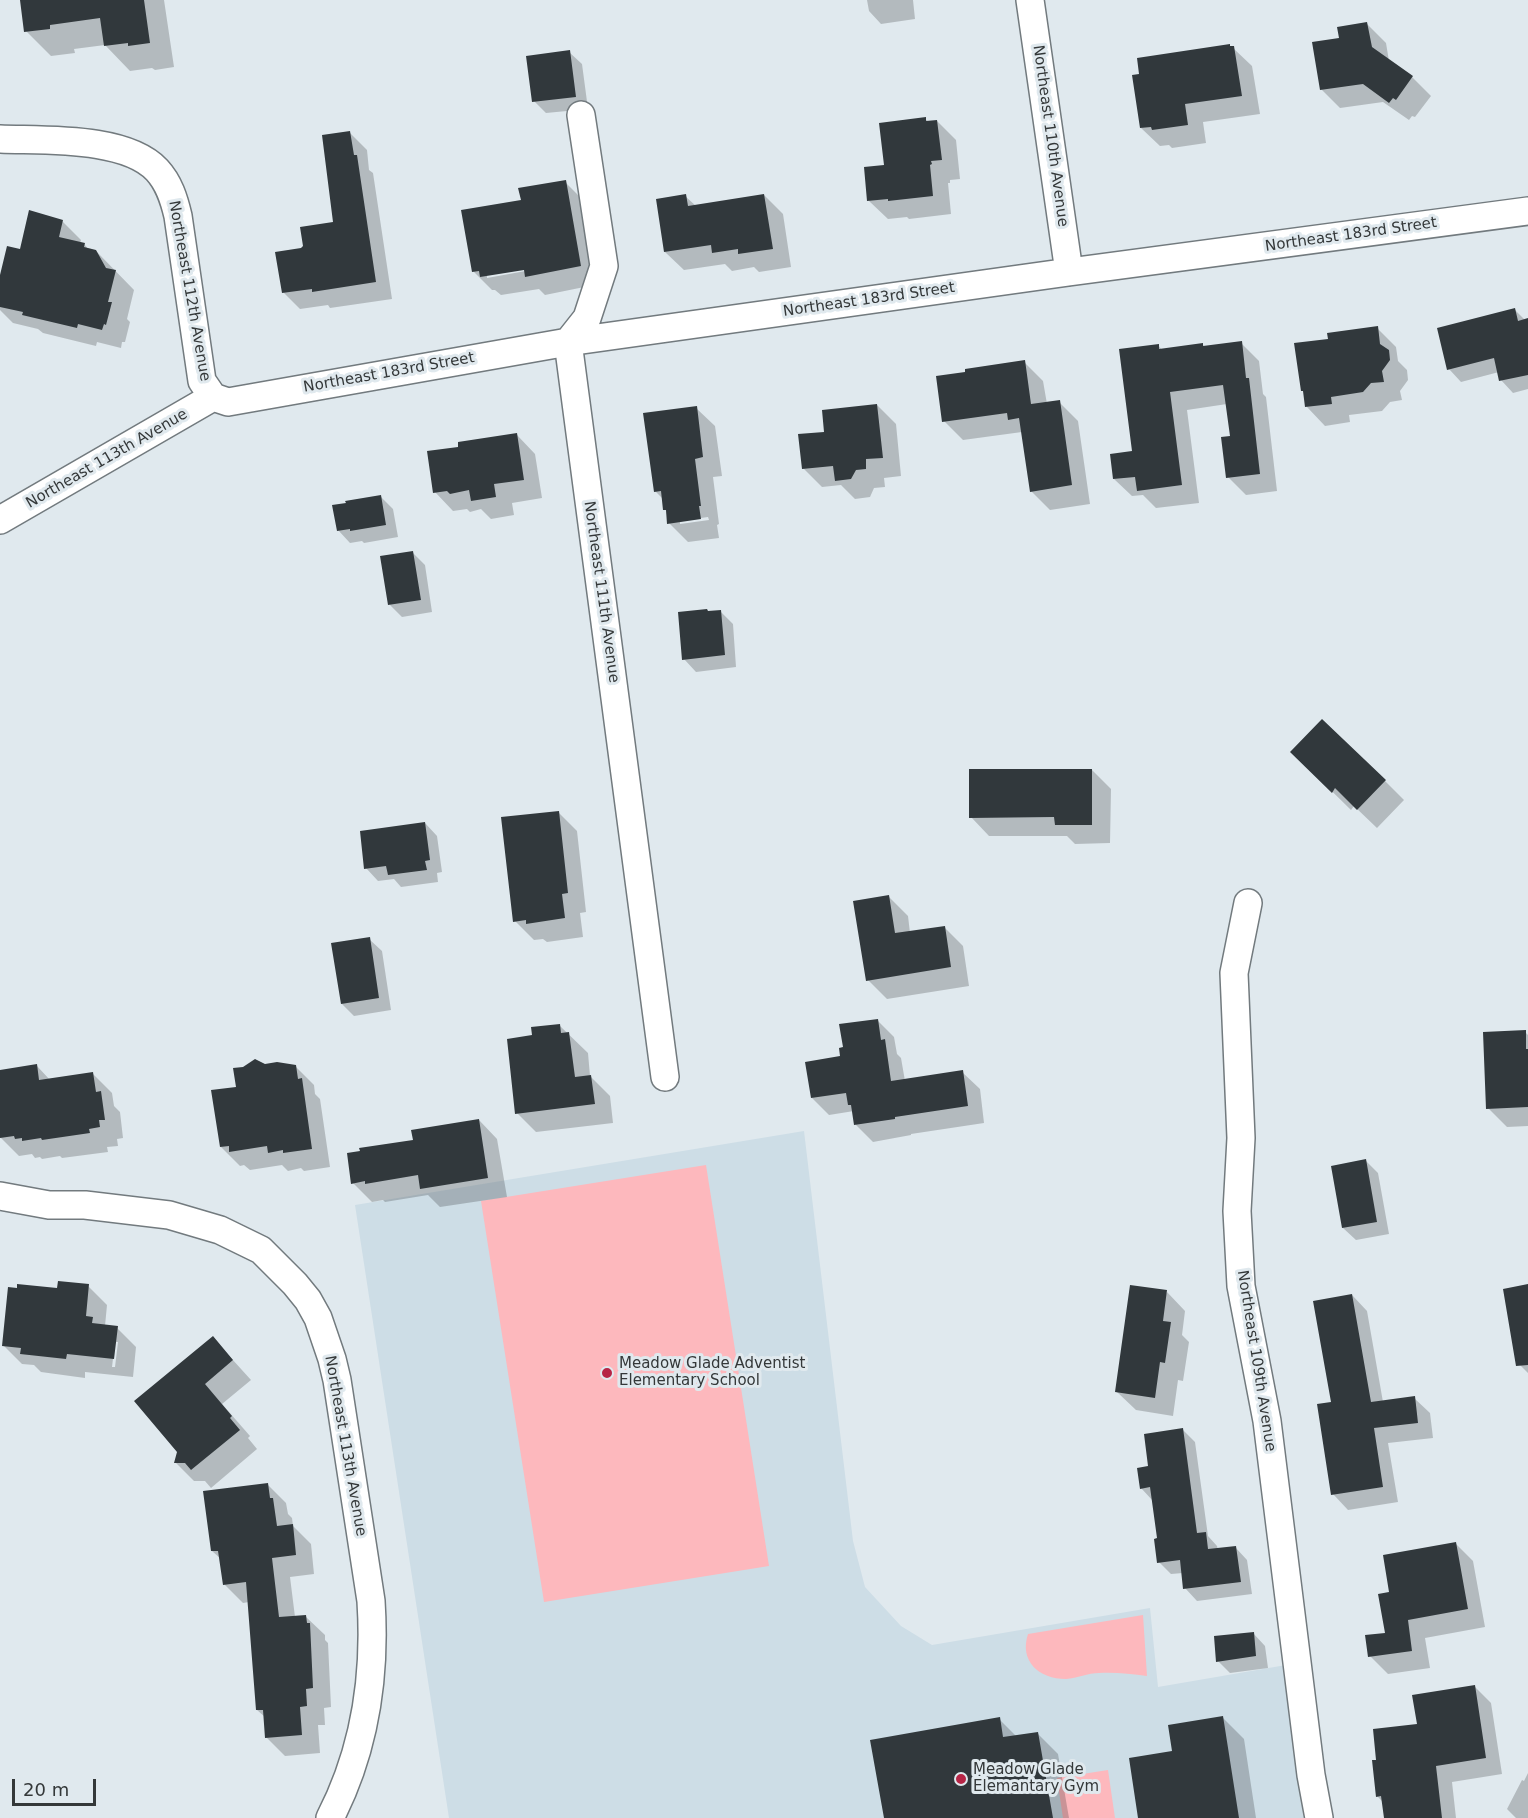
<!DOCTYPE html>
<style>
body{margin:0}
#map{position:relative;width:1528px;height:1818px;overflow:hidden;background:#e0e9ee;font-family:"DejaVu Sans",sans-serif}
canvas{display:block}
.scale{position:absolute;left:12px;top:1779px;width:84px;height:27px;box-sizing:border-box;border:3px solid #343839;border-top:0;padding-left:8px;font-size:18px;line-height:21px;white-space:nowrap;color:#343839;-webkit-text-stroke:4px #e0e9ee;paint-order:stroke}
</style>
<div id="map">
<canvas width="1528" height="1818"></canvas>
<div class="scale">20 m</div>
</div>
<script>
const g = document.querySelector('canvas').getContext('2d');
g.lineJoin = 'round';
function fillPath(path, color) { g.fillStyle = color; g.fill(path, 'evenodd'); }
function trace(path, color, width, dash) { g.strokeStyle = color; g.lineWidth = width; g.lineCap = dash ? 'butt' : 'round'; g.setLineDash(dash || []); g.stroke(path); }
function write(font, color, halo, rows, align = 'center') {
  g.font = font + ' "DejaVu Sans",sans-serif'; g.lineWidth = 6; g.setLineDash([]); g.textBaseline = 'middle'; g.strokeStyle = halo; g.fillStyle = color; for (const [text, x, y, turn = 0] of rows) {
    g.save(); g.translate(x, y); g.rotate((+turn || 0) * Math.PI / 180); g.textAlign = isNaN(turn) ? turn : align; if (halo) g.strokeText(text, 0, 0); g.fillText(text, 0, 0); g.restore();
  }
}
const built = new Path2D(`
 M804 1131 853 1541 865 1587 901 1626 932 1645 1150 1608 1158 1687 1286 1665 1306 1818H449L355 1205Z`);
const green = new Path2D(`
 M706 1165 769 1566 544 1602 481 1201Z
 M1143 1615 1147 1676C1131 1674 1115 1672 1099 1673 1088 1673 1077 1678 1066 1679 1039 1679 1019 1661 1028 1634Z
 M1108 1770 1115 1818H1063L1057 1778Z`);
const shadow = new Path2D(`
 M22 0H164L174 67 155 70 152 68 130 71 105 45 74 49 75 53 51 56 26 31Z
 M867 0H913L915 19 881 24 869 11Z
 M1367 24 1386 43 1389 61 1412 77 1431 96 1415 117 1412 116 1409 120 1383 102 1340 108 1321 89 1340 39Z
 M1232 48H1233L1252 66 1260 114 1203 122 1206 143 1172 148 1169 145 1160 146 1141 128Z
 M569 52 582 64 588 109 546 113 534 101Z
 M925 119 929 122 937 121 956 140 960 179 950 180V183H948L951 214 909 219 907 217 888 219 869 201 886 166Z
 M350 133 367 150 369 170 373 173 392 299 330 308 328 305 300 309 283 292 302 250 335 223Z
 M565 182 584 201 599 284 545 295 539 289 501 295 495 290H492L473 271 522 201ZM531 267V270L487 278V274Z
 M764 195 783 214 791 267 759 272 754 267 732 271 725 264 684 270 665 252 685 196 696 206Z
 M62 221 81 240 80 243 84 244 89 250 96 251 134 290 127 319 130 322 125 342H122L121 348 97 342 96 346 43 333 38 329 13 323 0 310V282L21 251Z
 M1515 310 1526 321 1528 320V389L1513 393 1501 380 1499 372 1461 382 1449 369Z
 M1377 328 1396 347 1398 361 1407 370 1408 380 1400 391 1402 400 1390 402 1382 411 1349 415 1350 422 1325 426 1307 407 1305 393 1302 390 1329 340Z
 M1241 343 1259 361 1263 394 1266 397 1277 491 1246 495 1228 477 1232 437 1227 404 1187 410 1199 503 1156 508 1143 495 1132 496 1114 479 1134 453 1158 345 1162 350 1202 344 1205 347Z
 M1024 362 1043 381 1047 404 1059 402 1078 421 1090 504 1050 510 1031 491 1022 432 963 440 944 421Z
 M877 405 896 424 901 476 884 478 885 487 874 488 870 497 855 499 841 485 822 487 803 468 826 433Z
 M696 408 715 426 722 476 713 477 719 524 717 525 719 538 688 542 669 523 663 499 655 491ZM708 517 709 520 680 524V521Z
 M517 435 535 454 542 498 512 503 514 515 491 519 481 509 470 512 467 509 453 511 435 492 460 448Z
 M381 497 393 509 398 537 364 543 362 541 350 543 338 530Z
 M412 552 425 565 432 612 402 617 390 605Z
 M720 611 733 624 736 667 696 672 684 659Z
 M1292 752 1385 781 1404 800 1377 828 1354 806 1351 810Z
 M1092 770 1111 789 1110 843 1075 844 1067 836H989L971 817Z
 M558 812 577 831 586 912 580 913 583 937 547 942 543 939 534 940 515 921Z
 M425 823 437 836 442 872 437 873 438 882 401 887 394 879 378 881 366 868Z
 M889 897 908 916 910 933 944 927 963 946 969 986 887 999 868 980Z
 M369 939 382 951 391 1010 354 1016 342 1004Z
 M877 1020 894 1037 897 1054 901 1058 905 1081 962 1072 980 1089 984 1123 911 1134V1135L873 1142 856 1125 854 1111 829 1115 812 1098 842 1058Z
 M560 1026 588 1053 590 1076 610 1096 613 1123 536 1132 517 1113 534 1037Z
 M1525 1032 1528 1035V1126L1507 1127 1488 1108Z
 M37 1066 50 1080 93 1074 112 1093 114 1106 120 1112 123 1138 117 1139 118 1146 107 1147 108 1152 62 1158 60 1156 42 1159 40 1157 35 1158 32 1154 19 1156 0 1137V1071Z
 M295 1066 314 1085 315 1094 320 1099 330 1167 304 1171 301 1168 288 1171 282 1165 250 1170 244 1165 240 1166 221 1147 237 1088Z
 M479 1120 497 1139 507 1197 440 1207 428 1195 385 1202 383 1200 372 1202 353 1183 414 1141Z
 M1366 1161 1378 1173 1389 1234 1356 1240 1343 1228Z
 M88 1286 107 1305 105 1326 117 1328 136 1347 133 1377 85 1372V1378L41 1372 34 1365 22 1364 3 1345 58 1290ZM115 1342H118L115 1367H112Z
 M1528 1286V1373L1517 1362Z
 M1167 1292 1185 1311 1182 1335 1189 1342 1183 1381 1178 1380 1173 1416 1136 1410 1117 1392Z
 M1352 1295 1367 1311 1383 1402 1414 1398 1430 1413 1433 1438 1388 1443 1398 1502 1348 1510 1333 1494V1403Z
 M213 1338 251 1380 222 1404 250 1436 248 1438 257 1449 211 1488 205 1481H194L176 1463Z
 M1183 1430 1195 1442 1208 1536 1217 1546 1218 1550 1235 1547 1247 1560 1252 1594 1197 1601 1185 1588 1183 1573 1171 1574 1159 1562V1540L1153 1501 1141 1488 1150 1467Z
 M267 1484 286 1503 288 1514 292 1518 293 1526 311 1544 314 1574 290 1577 295 1617H306L325 1635V1640L328 1643 331 1707 324 1708 325 1725H318L320 1753 285 1756 266 1737 265 1717 257 1710 249 1602 243 1603 224 1584 221 1559 212 1551Z
 M1455 1543 1473 1561 1485 1627 1425 1638 1430 1668 1388 1674 1370 1656 1387 1634 1391 1593Z
 M1253 1633 1265 1646 1268 1668 1230 1673 1218 1661Z
 M1474 1686 1491 1703 1502 1774 1452 1782 1456 1818H1385L1383 1802 1377 1796 1378 1762 1419 1726Z
 M1223 1718 1244 1739 1256 1818H1140L1174 1752Z
 M999 1719 1017 1737 1037 1733 1058 1754 1069 1818H885Z
 M1528 1773V1818H1516L1507 1809 1522 1780 1524 1781Z`);
const building = new Path2D(`
 M20 0H144L150 43 128 46V43L104 46 100 18 50 25V29L24 32Z
 M1367 22 1372 47 1413 76 1396 100 1393 98 1389 103 1363 84 1320 90 1312 42 1339 38 1337 27Z
 M1230 44V46H1234L1242 96 1185 104 1188 125 1152 130 1151 127 1140 128 1132 75 1139 74 1137 58Z
 M570 50 576 97 532 102 526 56Z
 M926 117V121L937 120 942 160 931 161 932 164 930 165 933 196 888 201V199L867 201 864 167 884 165 879 123Z
 M350 131 354 155H357L376 282 312 292V289L282 293 275 252 301 248 303 246 300 227 333 222 322 135Z
 M566 180 581 266 525 277 524 270 480 277 479 271 472 272 461 210 521 200 518 188Z
 M686 194 688 206 764 194 773 249 738 254V249L712 253 711 245 664 252 656 199Z
 M29 210 63 220 59 237 85 243 84 247 96 250 106 268 116 270 108 302H112L106 325 104 324 102 330 78 324 77 328 22 315 23 312 0 307V275L7 246 20 249Z
 M1515 308 1518 321 1528 318V375L1499 381 1494 358 1447 370 1437 328Z
 M1378 326 1380 344 1389 350 1390 360 1382 371 1384 382 1371 383 1363 392 1331 397 1332 404 1305 407 1303 391H1301L1294 343 1328 339 1327 333Z
 M1242 341 1246 378H1249L1260 474 1226 478 1221 437 1230 436 1223 385 1170 392 1182 485 1137 491 1135 477 1113 479 1110 454 1132 451 1119 349 1159 344V349L1203 343V346Z
 M1025 360 1031 404 1060 400 1072 485 1030 492 1019 418 1008 420 1007 413 942 422 936 376 965 372V369Z
 M877 404 883 458 866 459V469L856 470 851 479 835 481 833 466 802 469 798 434 824 432 822 410Z
 M697 406 703 457 695 459 701 506H699L701 519 667 524 666 510H663L661 491 654 492 643 413Z
 M517 433 524 480 494 484 496 497 471 501 469 490 450 494 447 491 433 493 427 451 458 447V442Z
 M381 495 386 525 350 531V529L337 531 332 505 346 503 345 501Z
 M413 551 421 600 388 605 380 556Z
 M707 609 708 611 721 610 725 655 682 660 678 612Z
 M1322 719 1386 780 1357 810 1335 788 1332 793 1290 752Z
 M969 769H1092V825H1055L1054 817 969 818Z
 M559 811 568 893 562 894 565 918 526 924V920L513 922 501 817Z
 M425 822 430 860 425 861 427 870 388 875 386 866 364 869 360 831Z
 M889 895 895 933 945 926 951 967 866 981 853 901Z
 M370 937 379 998 341 1004 331 943Z
 M878 1019 881 1040 885 1039 891 1081 963 1070 968 1106 895 1117V1119L854 1125 851 1105H848L846 1093 811 1098 805 1062 840 1056 839 1048 843 1047 839 1024Z
 M560 1024 561 1033 569 1032 575 1077 591 1075 595 1104 515 1114 507 1039 532 1035 531 1027Z
 M1526 1030V1049H1528V1107L1486 1109 1483 1032Z
 M255 1059 265 1064 277 1062 296 1065 298 1079 302 1078 312 1149 283 1153V1150L268 1153 267 1146 229 1152V1146L220 1147 211 1090 236 1087 233 1068 243 1067Z
 M37 1064 39 1080 93 1072 96 1092 101 1091 105 1120H99L100 1127 89 1129 90 1133 42 1140 41 1138 22 1141V1138L15 1139 14 1136 0 1138V1070Z
 M479 1119 488 1178 420 1189 418 1175 365 1184V1181L351 1184 347 1153 360 1151 359 1148 413 1140 411 1130Z
 M1366 1159 1377 1222 1342 1228 1331 1166Z
 M58 1281 89 1284 86 1316 93 1317 92 1323 118 1326 114 1359 67 1354 66 1359 20 1354 21 1348 2 1346 8 1287 17 1288V1284L57 1288Z
 M1528 1284V1365L1516 1366 1503 1289Z
 M1130 1285 1167 1290 1163 1321 1171 1322 1165 1363 1160 1362 1155 1398 1115 1392Z
 M1352 1294 1371 1402 1415 1396 1418 1423 1374 1428 1383 1487 1331 1495 1317 1404 1331 1402 1313 1301Z
 M213 1336 233 1360 205 1384 232 1416 230 1418 240 1430 191 1470 185 1463H174L177 1452 134 1401Z
 M1183 1428 1197 1533 1206 1532 1208 1549 1236 1546 1241 1582 1183 1589 1180 1560 1157 1563 1154 1539 1157 1538 1150 1487 1140 1489 1137 1468 1148 1466 1144 1434Z
 M268 1483 270 1498H273L277 1526 293 1524 296 1555 272 1558 279 1617 306 1615 307 1623H310L313 1688 306 1689 307 1706 300 1707 302 1735 265 1738 263 1710H256L246 1582 223 1585 218 1551H211L203 1491Z
 M1456 1542 1468 1609 1408 1620 1412 1651 1368 1657 1365 1635 1385 1633 1378 1594 1389 1592 1383 1555Z
 M1254 1632 1256 1656 1216 1662 1214 1636Z
 M1475 1685 1486 1758 1436 1766 1442 1818H1384L1381 1796 1376 1797 1372 1760H1376L1373 1729 1417 1724 1412 1695Z
 M1223 1716 1239 1818H1138L1129 1758 1172 1751 1168 1725Z
 M1000 1717 1003 1737 1038 1732 1053 1818H884L870 1740Z`);
const minor = new Path2D(`
 M1030 0 1069 272
 M581 115 604 266 587 318 568 342 665 1077
 M0 139C43 141 125 136 157 170 169 183 174 199 178 216L202 381 213 397
 M213 397 228 402 568 342 1069 272 1528 211
 M0 520 213 397
 M1248 903 1234 973 1241 1138 1237 1211 1241 1286 1267 1421 1311 1775 1319 1818
 M0 1196 49 1205H85L169 1215 220 1230 261 1250 295 1284 308 1300 318 1318 332 1359 337 1380 371 1601C376 1677 365 1750 330 1818`);
const markers = [
 [607,1373,6,"#b62546"],
 [961,1779,6,"#b62546"]
];
const streetNames = [
 ["Northeast 110th Avenue",1050,136,82],
 ["Northeast 183rd Street",1351,235,-8],
 ["Northeast 112th Avenue",189,291,80],
 ["Northeast 183rd Street",869,300,-8],
 ["Northeast 183rd Street",389,373,-10],
 ["Northeast 113th Avenue",107,459,-30],
 ["Northeast 111th Avenue",601,592,82],
 ["Northeast 109th Avenue",1256,1361,81],
 ["Northeast 113th Avenue",345,1446,80]
];
const poiNames = [
 ["Meadow Glade Adventist",619,1364],
 ["Elementary School",619,1381],
 ["Meadow Glade",973,1770],
 ["Elemantary Gym",973,1787]
];
fillPath(built, '#cddde6');
fillPath(green, '#fdb8bd');
fillPath(shadow, '#0003');
fillPath(building, '#31383c');
trace(minor, '#727a7e', 30);
trace(minor, '#fff', 27);
for (const [x, y, r, color] of markers) { const dot = new Path2D(); dot.arc(x, y, r, 0, 2 * Math.PI); g.fillStyle = color; g.fill(dot); trace(dot, '#e0e9ee', 2); }
write('15px', '#343839', '#e0e9ee', streetNames);
write('15px', '#343839', '#e0e9ee', poiNames, 'left');
</script>
